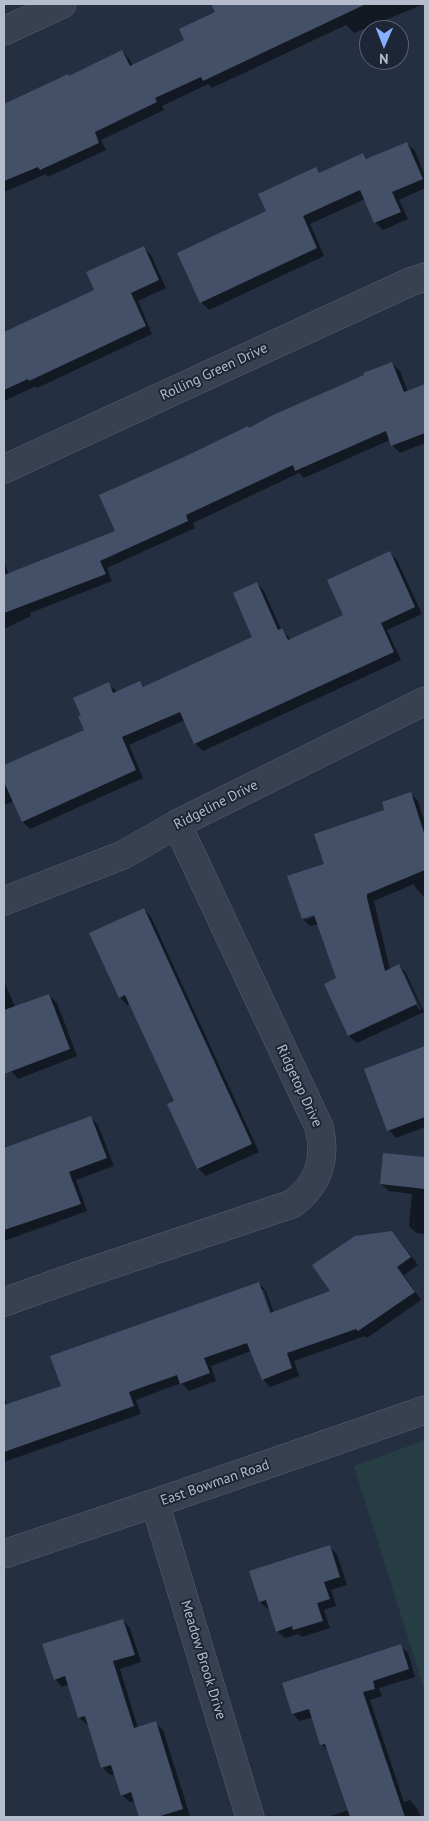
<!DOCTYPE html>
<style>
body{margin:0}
#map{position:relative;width:429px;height:1821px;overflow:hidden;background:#242f42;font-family:"PT Sans",sans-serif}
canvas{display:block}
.frame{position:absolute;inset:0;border:5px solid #b5bccc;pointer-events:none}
.north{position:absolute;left:359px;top:20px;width:50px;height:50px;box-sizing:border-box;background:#1d2637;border:1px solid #5a6273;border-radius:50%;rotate:181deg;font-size:14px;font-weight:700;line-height:20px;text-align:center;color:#b5bccc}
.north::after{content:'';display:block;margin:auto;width:18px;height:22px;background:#87aeff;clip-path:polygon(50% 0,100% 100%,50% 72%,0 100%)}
</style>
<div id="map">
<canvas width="429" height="1821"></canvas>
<div class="frame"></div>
<div class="north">N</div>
</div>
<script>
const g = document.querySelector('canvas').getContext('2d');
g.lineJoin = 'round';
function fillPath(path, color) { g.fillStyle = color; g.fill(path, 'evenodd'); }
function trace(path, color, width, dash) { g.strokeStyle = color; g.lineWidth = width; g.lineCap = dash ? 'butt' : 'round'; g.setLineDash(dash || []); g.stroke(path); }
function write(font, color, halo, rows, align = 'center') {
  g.font = font + ' "PT Sans",sans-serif'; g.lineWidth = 4; g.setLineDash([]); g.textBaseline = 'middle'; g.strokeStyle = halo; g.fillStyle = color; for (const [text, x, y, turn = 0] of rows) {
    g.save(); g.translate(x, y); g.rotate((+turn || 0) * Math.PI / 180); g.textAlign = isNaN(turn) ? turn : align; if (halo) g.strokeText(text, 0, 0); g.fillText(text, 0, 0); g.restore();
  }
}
const green = new Path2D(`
 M425 1440V1692L354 1466Z`);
const shadow = new Path2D(`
 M221 4H424L354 33 346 25 212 88 208 84 162 106 164 110 101 140 106 150 48 177 46 174 4 192V141L24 132 69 77 122 51 129 59 133 66 185 40 216 13 214 7Z
 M407 143 415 151 425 176V188L399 200 408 219 383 230 375 222 365 199 310 224 324 256 209 310 201 302 179 254 268 212 316 169 320 174 363 154 368 160Z
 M144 248 151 255 166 288 138 301 152 334 37 388 36 386 4 401V333L96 291Z
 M392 363 400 371 408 392 425 385V443L400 453 392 445 390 440 304 478 299 473 193 523 195 528 107 568 112 581 30 613 31 616 4 629V562L9 574 117 532 249 429Z
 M389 552 397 560 422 614 387 630 401 660 203 751 195 743 185 720 129 745 143 778 30 829 23 822 14 801 4 805V767L86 730 108 684 117 692 140 682 145 688 254 637 257 583 264 591 281 629 291 640 345 615Z
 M411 794 418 801 425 823V895L423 896 416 888 414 884 374 901 390 970 399 966 406 973 424 1012 357 1043 349 1036 326 984 337 979 318 924 310 926 303 919 325 865 386 810ZM320 912 321 914 305 920V917ZM402 973H404L421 1009 419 1010Z
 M144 909 151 917 259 1152 206 1176 198 1168 169 1105 175 1101 130 1003 127 1005 120 997Z
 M4 981 15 1007 49 995 57 1003 77 1056 18 1079 9 1068 4 1069Z
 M425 1048V1127L396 1138 389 1130 366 1070Z
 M91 1117 98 1125 114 1166 76 1180 87 1211 4 1241V1169L32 1159Z
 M384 1154 425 1159V1234L416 1233 409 1226 412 1194 389 1191 381 1184Z
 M391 1232 399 1240 418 1265 404 1275 421 1300 367 1338 365 1336 294 1361 299 1376 270 1387 263 1379 251 1351 211 1366 216 1381 189 1391 181 1383 136 1400 141 1414 4 1462V1395L7 1405 63 1386 259 1283 266 1291 274 1313 332 1292ZM261 1290H264L273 1318 271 1319Z
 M329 1547 337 1554 347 1585 331 1590 336 1606 324 1610 330 1628 302 1637 298 1634 285 1638 277 1631 270 1609H268L260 1602Z
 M123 1620 130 1628 141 1662 120 1669 138 1728 155 1723 163 1730 190 1816 140 1817 135 1801 130 1802 122 1795 116 1774 110 1775 102 1767 89 1724 87 1725 79 1717 69 1684 62 1687 55 1679Z
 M400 1646 408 1653 415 1677 379 1688 382 1696 370 1700 404 1802 410 1800 417 1808 421 1817H327L349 1810 329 1752 321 1744 313 1717 300 1721 293 1714Z`);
const building = new Path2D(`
 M211 4H366L203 81 201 77 155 98 157 102 95 132 99 143 40 170 38 167 4 181V104L68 74 69 76 122 50 130 66 184 40 179 29 215 12Z
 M407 142 423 179 392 192 401 212 374 223 360 190 303 216 317 248 200 303 177 253 266 211 258 194 316 167 319 173 363 153 366 159Z
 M144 246 159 280 131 293 146 326 29 381 28 379 4 390V332L94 290 86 272Z
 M392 362 404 392 425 384V433L391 446 386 431 295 471 293 465 186 515 188 521 100 561 106 574 4 613V575L115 531 99 495 184 457 248 426 249 428 273 415 364 375 363 373Z
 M390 551 415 607 381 623 394 652 194 744 180 712 122 737 136 770 22 822 4 782V765L84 730 78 716H81L73 698 109 682 113 693 140 681 143 687 252 637 233 593 257 582 278 630 282 628 288 640 343 615 327 580Z
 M411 792 425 836V870L367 894V898L385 971 399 964 417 1004 348 1036 324 984 336 978 314 915 302 919 287 876 324 864 314 834 384 810 382 802Z
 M144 908 252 1144 197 1169 167 1104 174 1101 125 995 119 998 89 933Z
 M49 994 70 1049 4 1074V1010Z
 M425 1046V1117L387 1131 364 1069Z
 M91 1116 107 1158 69 1172 81 1204 4 1230V1148Z
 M383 1153 425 1157V1189L380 1184Z
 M392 1231 411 1257 397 1267 415 1292 358 1331 356 1329 287 1353 292 1368 262 1380 247 1343 204 1358 210 1373 180 1384 177 1375 129 1392 134 1406 4 1452V1405L61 1386 50 1356 259 1282 270 1313 330 1291 312 1265 355 1236Z
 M330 1545 340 1577 324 1582 330 1599 317 1603 323 1621 293 1630 292 1626 276 1632 266 1600 259 1602 249 1571Z
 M123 1619 135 1655 113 1661 134 1728 156 1721 183 1809 157 1817H139L131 1792 121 1796 111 1765 101 1768 85 1716 78 1718 65 1676 54 1680 42 1644Z
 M401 1644 409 1669 373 1681 375 1689 363 1692 405 1817H350L325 1744 320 1745 309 1709 292 1714 282 1683Z`);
const minor = new Path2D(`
 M4 31 62 4
 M4 469 410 282 425 277
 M4 901 123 855 177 824 425 701
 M4 1302 86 1273 292 1204C319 1184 327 1160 319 1127L177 824
 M155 1503 250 1817
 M4 1554 155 1503 425 1410`);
const streetNames = [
 ["Rolling Green Drive",214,372,-25],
 ["Ridgeline Drive",216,805,-27],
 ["Ridgetop Drive",299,1086,65],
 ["East Bowman Road",215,1483,-19],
 ["Meadow Brook Drive",203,1660,73]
];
fillPath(green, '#263e43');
fillPath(shadow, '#0007');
fillPath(building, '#445067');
trace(minor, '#565f6f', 29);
trace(minor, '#384152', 28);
write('14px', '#b5bccc', '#1d2637', streetNames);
</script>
